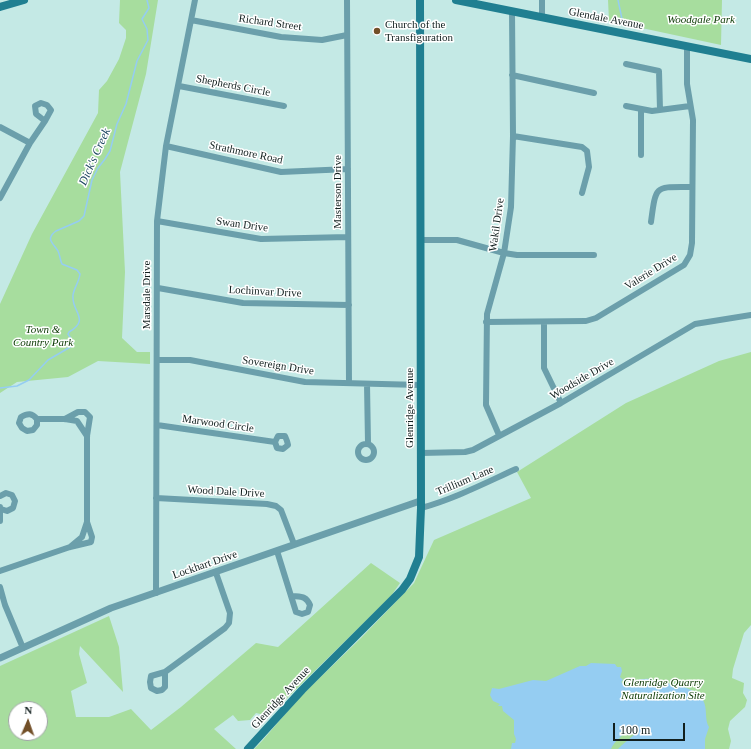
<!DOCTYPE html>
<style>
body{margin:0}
#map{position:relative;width:751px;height:749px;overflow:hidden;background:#c4e9e5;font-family:"Times New Roman",serif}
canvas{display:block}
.north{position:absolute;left:8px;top:701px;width:40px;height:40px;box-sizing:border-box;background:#fff;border:1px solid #a0a5a5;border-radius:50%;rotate:2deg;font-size:11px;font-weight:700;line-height:16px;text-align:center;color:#111f1e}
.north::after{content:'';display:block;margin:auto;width:14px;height:18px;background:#724f28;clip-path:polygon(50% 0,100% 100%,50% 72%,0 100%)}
.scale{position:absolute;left:613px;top:723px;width:72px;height:18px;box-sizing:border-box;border:2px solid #111f1e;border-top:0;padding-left:5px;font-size:12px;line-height:14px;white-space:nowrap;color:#111f1e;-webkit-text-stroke:3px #fff;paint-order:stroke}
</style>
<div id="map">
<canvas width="751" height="749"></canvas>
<div class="north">N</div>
<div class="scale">100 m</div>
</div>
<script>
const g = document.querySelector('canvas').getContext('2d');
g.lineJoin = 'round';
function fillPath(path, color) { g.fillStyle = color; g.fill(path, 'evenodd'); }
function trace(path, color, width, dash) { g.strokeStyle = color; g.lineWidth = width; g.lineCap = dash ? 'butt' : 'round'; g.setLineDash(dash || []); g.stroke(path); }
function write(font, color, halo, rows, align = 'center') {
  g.font = font + ' "Times New Roman",serif'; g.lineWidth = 3; g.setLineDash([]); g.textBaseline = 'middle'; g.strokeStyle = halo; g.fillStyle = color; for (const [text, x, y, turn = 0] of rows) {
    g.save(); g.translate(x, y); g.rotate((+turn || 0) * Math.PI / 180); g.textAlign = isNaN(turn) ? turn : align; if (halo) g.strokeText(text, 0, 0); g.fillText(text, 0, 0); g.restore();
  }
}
const green = new Path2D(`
 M120 0H158L146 74 120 172 125 272 122 338 137 352H150V364L98 361 68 377 17 382 0 393V304L32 234 98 113 99 90 107 81 119 59 126 38V30L119 23Z
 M608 0H722L721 45 609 21Z
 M751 352V625L744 633 733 669 732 678 744 683 743 693 747 700 745 707 730 721 728 729 731 741 729 749H254L262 741 299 698 361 638 414 583 434 540 531 498 517 472 626 403 719 361Z
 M371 563 400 583 391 596 269 716 256 713 250 720 238 721 233 715 214 729 236 749H0V666L109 616 119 647 123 692 80 646 79 654 87 683 71 691 76 717H109L131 709 151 730 181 707 256 643 278 647ZM16 709H40V733H16Z`);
const water = new Path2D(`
 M591 663 615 664 617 667H621L622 671 620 677 623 680 621 682 625 685C632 682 641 678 649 679 652 679 655 681 658 681 671 684 696 687 703 700 708 709 704 719 709 727L705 739V749H618L622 745 634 735V731L629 728 625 730C622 738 614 741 611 749H511L512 743H515L516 739 514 734V720L503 711 502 706H498L500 704 493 701 490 695 492 688 499 689 533 680 546 681 580 666H586Z`);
const stream = new Path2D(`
 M618 0 622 19
 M0 388 17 386 29 380 48 360 72 346 73 342 68 334 69 332C91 319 71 312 73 295 74 288 79 282 80 274L77 270 62 264C60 260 60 255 58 251 53 243 45 239 56 231L79 221 84 216 92 180 98 168 105 159 110 151 117 124 126 104 137 61 148 40 147 29 142 19 149 8 147 0`);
const minor = new Path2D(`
 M347 0 349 383
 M542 0V17
 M191 20 281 37 322 40 347 35
 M626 64 659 71 660 110
 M512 75 594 93
 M179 86 284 106
 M626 106 652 111 690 106
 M0 127 30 143
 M513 136 582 147 587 151 589 167 582 193
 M166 146 281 172 348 169
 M641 155V109
 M0 198 30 143 45 121 51 110 47 105 41 103 35 106 36 114 45 121
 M157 221 261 239 348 237
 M651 222C656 184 655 187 692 187
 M420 240H457L504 253 517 255H594
 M158 288 243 303 349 305
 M486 322 586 321 596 318 684 265 690 255 692 243 693 120 687 84V46
 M544 322V368L561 403
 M157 360H190L305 382 420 385
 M367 384 368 443
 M37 419V425L33 430 27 431 22 428 19 423 21 417C28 413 32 413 37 419H65L77 421 87 436
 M65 419 78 412H85L90 417 87 436V522L82 537 70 547
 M157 425 275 442 278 436H285L287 441 288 445 283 449 277 448 275 442
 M499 435 486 405 487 314 504 253 511 207 513 136 512 11
 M358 452a8 8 0 1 1 16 0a8 8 0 1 1-16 0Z
 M421 453 465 452 473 450 561 403 695 324 751 315
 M0 496 6 493 12 495 15 501 13 508 7 511 1 509
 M156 498 267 504 276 506 281 510 294 544
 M0 507V521
 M421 508C454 499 485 483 516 469
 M277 551 296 612 302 614 308 612 310 605C306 596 302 597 292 596
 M0 571 70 547 91 542 92 537 87 522
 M0 587 5 605 23 648
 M156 593 157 221 166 146 195 0
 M165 672V687L162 690 157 691 151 688 150 682 151 676 165 672 225 628 229 623 230 613 216 573`);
const tertiary = new Path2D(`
 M0 658 111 608 420 501`);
const secondary = new Path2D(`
 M456 0 751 59
 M0 7 24 0
 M248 749 302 690 402 590 410 579 419 557 421 508 420 0`);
const markers = [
 [377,31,4,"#724f28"]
];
const streetNames = [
 ["Glendale Avenue",606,19,11],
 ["Richard Street",270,23,8],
 ["Shepherds Circle",233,86,11],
 ["Strathmore Road",246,153,12],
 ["Masterson Drive",338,192,-90],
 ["Swan Drive",242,225,8],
 ["Wakil Drive",497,225,-82],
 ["Valerie Drive",651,272,-32],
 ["Lochinvar Drive",265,292,3],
 ["Marsdale Drive",147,295,-90],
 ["Sovereign Drive",278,366,9],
 ["Woodside Drive",582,379,-30],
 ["Glenridge Avenue",410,408,-90],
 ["Marwood Circle",218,424,8],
 ["Trillium Lane",465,481,-23],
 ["Wood Dale Drive",226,492,3],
 ["Lockhart Drive",205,565,-19],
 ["Glenridge Avenue",281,698,-47]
];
const parkNames = [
 ["Woodgale Park",701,20],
 ["Town &",43,330],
 ["Country Park",43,343],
 ["Glenridge Quarry",663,683],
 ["Naturalization Site",663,696]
];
const poiNames = [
 ["Church of the",385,25],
 ["Transfiguration",385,38]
];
const waterNames = [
 ["Dick's Creek",95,157,-66]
];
fillPath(green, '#a7dd9e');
fillPath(water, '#95cdf2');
trace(stream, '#95cdf2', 1.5);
trace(minor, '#6b9fab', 6);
trace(tertiary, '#6b9fab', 7);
trace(secondary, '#207f91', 8);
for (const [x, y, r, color] of markers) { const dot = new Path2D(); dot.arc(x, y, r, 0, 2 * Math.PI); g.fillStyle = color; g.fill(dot); trace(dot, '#fff', 1.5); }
write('11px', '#111f1e', '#fff', streetNames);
write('italic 11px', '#093801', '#fff', parkNames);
write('11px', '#111f1e', '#fff', poiNames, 'left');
write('italic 12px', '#1c4660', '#fff', waterNames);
</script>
